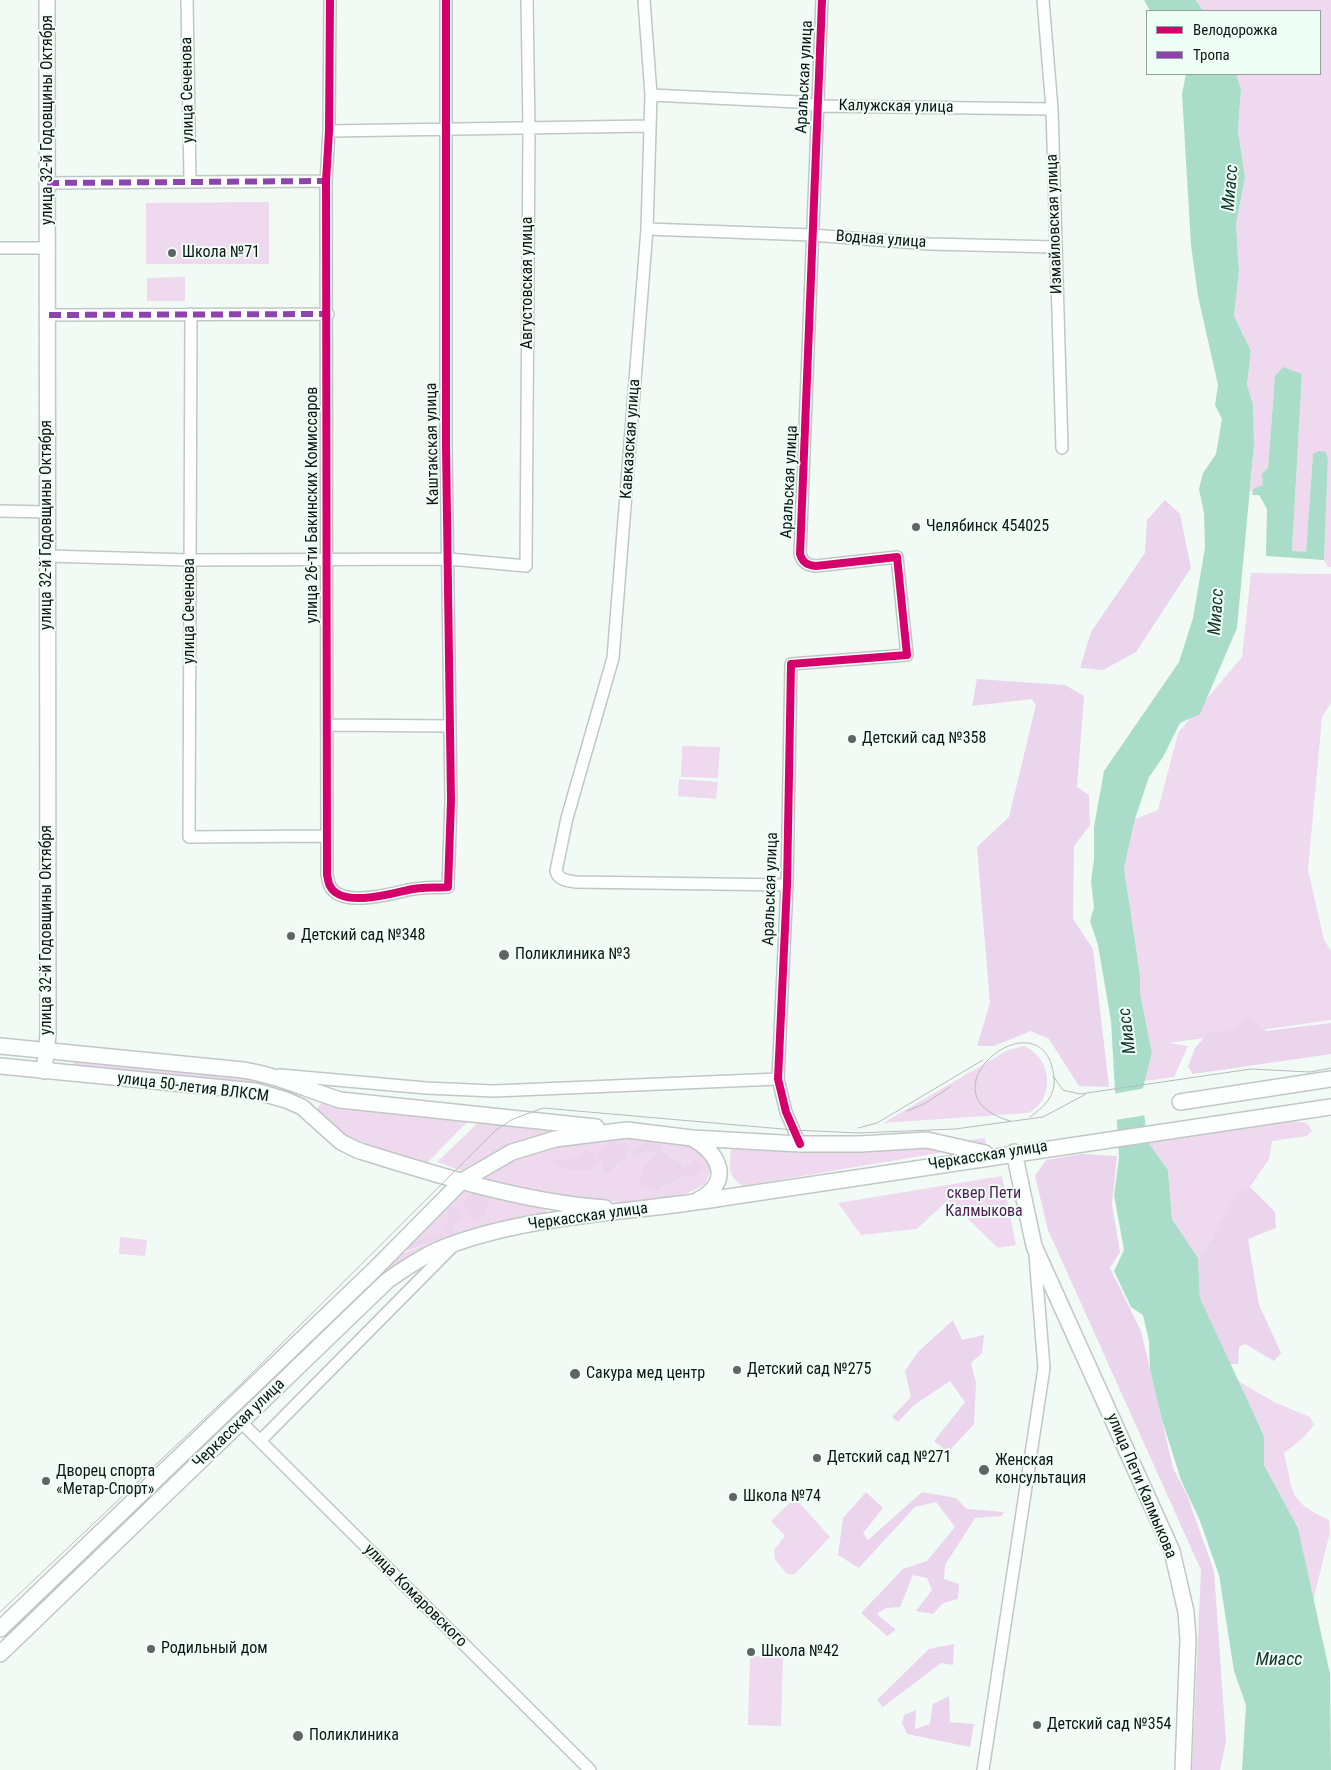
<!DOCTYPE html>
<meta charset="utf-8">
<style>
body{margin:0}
#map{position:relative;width:1331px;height:1770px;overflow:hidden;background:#f2faf6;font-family:"Roboto Condensed",sans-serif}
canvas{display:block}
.legend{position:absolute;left:1146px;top:10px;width:175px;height:65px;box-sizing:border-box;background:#eefef7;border:1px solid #94a19b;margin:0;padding:6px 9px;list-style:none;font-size:15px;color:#0e1512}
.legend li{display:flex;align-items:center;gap:10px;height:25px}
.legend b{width:25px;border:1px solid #94a19b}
</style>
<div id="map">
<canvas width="1331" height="1770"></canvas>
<ul class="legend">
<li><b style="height:6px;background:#d6006c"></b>Велодорожка</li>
<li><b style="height:6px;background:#8e44ad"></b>Тропа</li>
</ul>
</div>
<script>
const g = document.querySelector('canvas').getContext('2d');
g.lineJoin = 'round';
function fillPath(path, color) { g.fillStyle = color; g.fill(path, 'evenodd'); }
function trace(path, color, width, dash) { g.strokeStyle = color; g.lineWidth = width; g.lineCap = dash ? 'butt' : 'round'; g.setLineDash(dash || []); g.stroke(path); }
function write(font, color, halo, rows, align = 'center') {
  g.font = font + ' "Roboto Condensed",sans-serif'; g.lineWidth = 4; g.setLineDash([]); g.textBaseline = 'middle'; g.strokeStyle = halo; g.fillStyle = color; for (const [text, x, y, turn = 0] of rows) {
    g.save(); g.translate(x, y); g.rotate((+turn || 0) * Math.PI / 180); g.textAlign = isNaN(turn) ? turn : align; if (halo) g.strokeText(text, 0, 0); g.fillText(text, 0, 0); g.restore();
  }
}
const green = new Path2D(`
 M1196 0H1331V567H1328L1324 560 1328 459 1326 452 1313 454 1306 553 1292 552 1302 374 1275 376 1268 468 1263 485 1250 492 1254 445 1253 404 1247 385 1251 351 1234 316 1239 271 1236 225 1245 177 1238 131 1241 89 1236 74H1320V11H1203Z
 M269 202V264H146V203Z
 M185 277V301H147V278Z
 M1251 573 1331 574V703L1322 717 1308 870 1324 940 1331 951V1020L1169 1043 1188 1046 1174 1077 1145 1081 1152 1053 1140 993V974L1124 868 1135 819 1158 810 1178 733 1242 657Z
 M682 746 720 747 718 778 681 777Z
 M679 779 718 782 716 799 678 796Z
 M1024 1046C1052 1057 1056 1100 1028 1113L883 1123 1008 1050Z
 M74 1061 262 1079 268 1081 267 1085 73 1066Z
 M322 1102 469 1120 427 1163 355 1143 343 1135 316 1110Z
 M1291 1121 1307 1123 1312 1131 1307 1136 1272 1141 1269 1159 1250 1187 1237 1194 1209 1243 1198 1258 1172 1219 1168 1170 1147 1141Z
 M479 1122 561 1130C525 1138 494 1151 462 1171L437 1162Z
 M612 1138C631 1138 676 1136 691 1145 701 1150 707 1161 711 1169L706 1183C651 1222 544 1191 482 1179 518 1150 568 1144 612 1138ZM643 1145C662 1149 683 1157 685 1179L684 1176 655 1192 657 1153 644 1151 630 1155 633 1149ZM630 1148 626 1152 627 1159 618 1163 610 1173 602 1172 604 1162Z
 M985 1138 986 1145 743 1186C726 1175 730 1166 731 1147L832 1152 897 1149Z
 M1002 1176 1016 1245 998 1248 948 1200 917 1229 861 1235 838 1203Z
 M465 1186 541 1207 555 1217C486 1224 445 1235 385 1272L384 1270ZM442 1231 445 1237 403 1253C411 1240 429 1237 442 1231Z
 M120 1237 147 1240 145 1256 119 1254Z
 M1238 1381 1276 1403 1310 1417 1314 1425 1303 1438 1284 1453C1294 1493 1287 1500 1329 1520L1330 1532 1313 1601 1298 1528 1264 1465V1436Z
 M795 1498 830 1537 795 1574H787L775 1560 774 1550 785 1536 771 1521Z
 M750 1656 783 1657 781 1726 748 1725Z`);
const forest = new Path2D(`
 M1165 500 1180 514 1191 568 1136 652 1103 670 1080 668 1091 632 1145 553 1147 520Z
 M977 679 1065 685 1084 696 1077 787 1089 795 1090 825 1074 846 1073 919 1093 949 1109 1087 1079 1086 1049 1039 1031 1031 994 1046H977L990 1003 977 847 1009 817 1036 705 1032 699 972 706Z
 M1250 1017 1266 1031 1331 1023V1054L1193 1074 1188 1067 1195 1048 1209 1032H1226Z
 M654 1139 664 1142 661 1149 681 1164 684 1169 695 1159 700 1164 702 1170 686 1179 684 1176 655 1192 639 1184 642 1170 657 1153 644 1151 637 1159 630 1155 633 1149 642 1145 644 1140Z
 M613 1141H615L616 1147 625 1142 630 1148 626 1152 627 1159 618 1163 610 1173H602L603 1162 599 1161 596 1154Z
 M585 1151 592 1152 597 1163 590 1170H570L552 1163 556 1159 571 1160Z
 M1082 1154 1117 1156 1112 1204 1120 1252 1110 1268 1141 1331 1173 1468 1187 1495 1214 1571 1226 1742 1220 1770H1192L1201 1570 1048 1230 1035 1176 1046 1160Z
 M1250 1187 1275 1212 1276 1228 1248 1239 1259 1305 1281 1353 1274 1361 1245 1344 1239 1347 1238 1364H1230L1200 1298 1198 1258 1209 1243 1237 1193Z
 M480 1194 489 1202 485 1216 472 1221 463 1205 469 1195Z
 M453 1207H459L463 1216 454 1224V1234L448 1236 443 1228 448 1223 447 1212Z
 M442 1231 445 1237 403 1252C412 1240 428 1237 442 1231Z
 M953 1320 962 1340 984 1335 982 1353 971 1363 976 1383 974 1424 948 1452 934 1441 965 1402 950 1381 914 1405 898 1422 892 1417 911 1397 905 1371 918 1352Z
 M866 1492 883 1508 863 1533 868 1540 922 1492 956 1498 967 1509 1004 1512 1002 1516 975 1518 945 1565 944 1579 959 1584 958 1599 943 1603 933 1614 916 1611 932 1590 927 1578 913 1575 900 1607 886 1608 877 1614 896 1630 887 1636 861 1613 903 1569 927 1561 955 1527 936 1502 915 1507 859 1568 838 1555 843 1518Z
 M954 1644 953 1665 941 1663 883 1707 877 1700 929 1649Z
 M949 1696 950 1722 974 1724 970 1747 907 1734 902 1723 904 1715 916 1710 915 1729 930 1724 933 1704Z`);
const water = new Path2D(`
 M1144 0H1196L1203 11H1150Z
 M1186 74H1236L1241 89 1238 131 1245 177 1236 225 1239 271 1234 316 1251 351 1247 385 1253 404 1254 445 1237 628 1200 714 1180 723 1163 757 1149 777 1135 819 1124 868 1140 974V993L1152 1053 1142 1092 1147 1141 1168 1170 1172 1219 1198 1258 1200 1298 1264 1436V1465L1298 1528 1330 1674 1331 1770H1242L1246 1705 1234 1671 1219 1575 1200 1521 1181 1480 1162 1420 1150 1370 1149 1341 1143 1315 1131 1307 1114 1271 1124 1250 1114 1195 1119 1158 1111 1021 1098 945 1090 921 1094 907 1091 881 1094 860V827L1104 771 1179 662 1193 618 1205 548 1204 513 1199 489 1203 473 1216 454 1222 419 1215 405 1218 385 1198 296 1191 245 1182 94Z
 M1283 367 1302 374 1292 551 1306 552 1313 454 1319 451 1326 452 1328 459 1324 560 1266 556 1267 509 1259 495H1252L1253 489 1263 485 1262 474 1268 468 1275 376Z`);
const pier = new Path2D(`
 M1146 1088 1147 1115 1115 1120 1113 1094Z`);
const minor = new Path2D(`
 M187 0 190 181
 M330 0 329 131 326 181 327 875C328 878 328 883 330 886 341 908 391 894 408 890 421 887 435 888 448 887L451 801 446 446V0
 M644 0 651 95 647 229 613 658 567 818 556 871C558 880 568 881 576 882L787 885
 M1043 0 1052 109 1062 448
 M651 95 798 102 817 106 1052 109
 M329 131 649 126
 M47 183 326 181
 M647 229 812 235 930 244 1055 247
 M0 248H49
 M191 314 189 837 327 836
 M49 315 328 314
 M0 511 47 512
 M47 556 190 560 449 559 526 566 529 129 527 0
 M328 725 449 726
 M280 1075 426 1088 494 1091 778 1079
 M800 1144 786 1112 778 1079 787 885 791 664 907 655 897 557 816 566C807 565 803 563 800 554L822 0
 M241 1422 590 1770
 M261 1440 453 1246
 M983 1770 1044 1368 1035 1255`);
const major = new Path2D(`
 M0 1046 243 1070C276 1075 308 1090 340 1100L596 1127
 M0 1066 255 1091 286 1100 302 1107 341 1142 357 1150C437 1175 522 1202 605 1208
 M44 1071 48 1035 47 0
 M1180 1102 1331 1079
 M693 1139C721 1154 732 1183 698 1200
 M1014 1152 1034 1246 1172 1551 1186 1612 1188 1639 1183 1770
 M0 1629 374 1270 462 1181 512 1152 555 1139 627 1130 692 1138 800 1144H860L927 1140 985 1153
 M0 1654 387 1281C405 1268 424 1255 445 1247 531 1214 632 1213 722 1198 925 1166 1128 1136 1331 1107`);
const tram = new Path2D(`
 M1053 1076 1063 1090 1080 1094 1251 1069 1310 1072 1331 1068
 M907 1111 924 1104 950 1087
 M1010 1121C914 1093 1044 990 1054 1077 1056 1096 1044 1107 1030 1117
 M858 1128 877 1123 983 1060
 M0 1612 239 1386 496 1130 513 1119 543 1108 794 1130 859 1133 955 1129 1043 1117 1086 1094`);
const quiet = new Path2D(`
 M47 183 326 181
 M49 315 328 314`);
const cycleway = new Path2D(`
 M330 0 329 131 326 181 327 875C328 878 328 883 330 886 341 908 391 894 408 890 421 887 435 888 448 887L451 801 446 446V0
 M800 1144 786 1112 778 1079 787 885 791 664 907 655 897 557 816 566C807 565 803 563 800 554L822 0`);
const markers = [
 [172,253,5,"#5e6562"],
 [916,527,5,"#5e6562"],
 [852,739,5,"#5e6562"],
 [291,936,5,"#5e6562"],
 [504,955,6,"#5e6562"],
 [737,1370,5,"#5e6562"],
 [575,1374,6,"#5e6562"],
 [817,1458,5,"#5e6562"],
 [984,1470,6,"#5e6562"],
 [46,1481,5,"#5e6562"],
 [733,1497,5,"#5e6562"],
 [151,1649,5,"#5e6562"],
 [751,1652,5,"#5e6562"],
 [1037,1725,5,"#5e6562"],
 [298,1736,6,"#5e6562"]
];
const streetNames = [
 ["Аральская улица",805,77,-87],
 ["улица Сеченова",188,90,-91],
 ["Калужская улица",896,107,1],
 ["улица 32-й Годовщины Октября",48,120,-90],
 ["Измайловская улица",1055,224,-92],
 ["Водная улица",881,240,4],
 ["Августовская улица",528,283,-90],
 ["Кавказская улица",631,439,-86],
 ["Каштакская улица",433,444,-91],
 ["Аральская улица",790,482,-87],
 ["улица 26-ти Бакинских Комиссаров",313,505,-90],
 ["улица 32-й Годовщины Октября",47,525,-90],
 ["улица Сеченова",190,611,-90],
 ["Аральская улица",771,889,-88],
 ["улица 32-й Годовщины Октября",47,930,-90],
 ["улица 50-летия ВЛКСМ",193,1088,7],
 ["Черкасская улица",988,1156,-9],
 ["Черкасская улица",588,1217,-8],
 ["Черкасская улица",239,1424,-44],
 ["улица Пети Калмыкова",1141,1486,67],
 ["улица Комаровского",415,1596,45]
];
const poiNames = [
 ["Школа №71",182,253],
 ["Челябинск 454025",926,527],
 ["Детский сад №358",862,739],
 ["Детский сад №348",301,936],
 ["Поликлиника №3",515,955],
 ["Детский сад №275",747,1370],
 ["Сакура мед центр",586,1374],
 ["Детский сад №271",827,1458],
 ["Женская",995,1461],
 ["консультация",995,1479],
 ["Дворец спорта",56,1472],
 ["«Метар-Спорт»",56,1490],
 ["Школа №74",743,1497],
 ["Родильный дом",161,1649],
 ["Школа №42",761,1652],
 ["Детский сад №354",1047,1725],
 ["Поликлиника",309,1736]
];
const parkNames = [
 ["сквер Пети",984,1194],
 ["Калмыкова",984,1212]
];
const waterNames = [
 ["Миасс",1231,188,-85],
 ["Миасс",1217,612,-86],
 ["Миасс",1128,1031,-97],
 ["Миасс",1279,1660]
];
fillPath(green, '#eed9ef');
fillPath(forest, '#ead5ec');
fillPath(water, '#aaddc9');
fillPath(pier, '#f2faf6');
trace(minor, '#c0c8c4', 14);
trace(major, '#c0c8c4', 18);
trace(minor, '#fdfefe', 11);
trace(major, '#fdfefe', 15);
trace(tram, '#b8bbba', 1);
trace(quiet, '#8e44ad', 6, [12, 6]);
trace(cycleway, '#d6006c', 8);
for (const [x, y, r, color] of markers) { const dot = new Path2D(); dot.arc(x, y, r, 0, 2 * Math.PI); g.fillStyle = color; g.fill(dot); trace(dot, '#eefef7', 2); }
write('16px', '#0e1512', '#eefef7', streetNames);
write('16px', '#0e1512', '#eefef7', poiNames, 'left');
write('16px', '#501b53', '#eefef7', parkNames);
write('italic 18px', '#143529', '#eefef7', waterNames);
</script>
